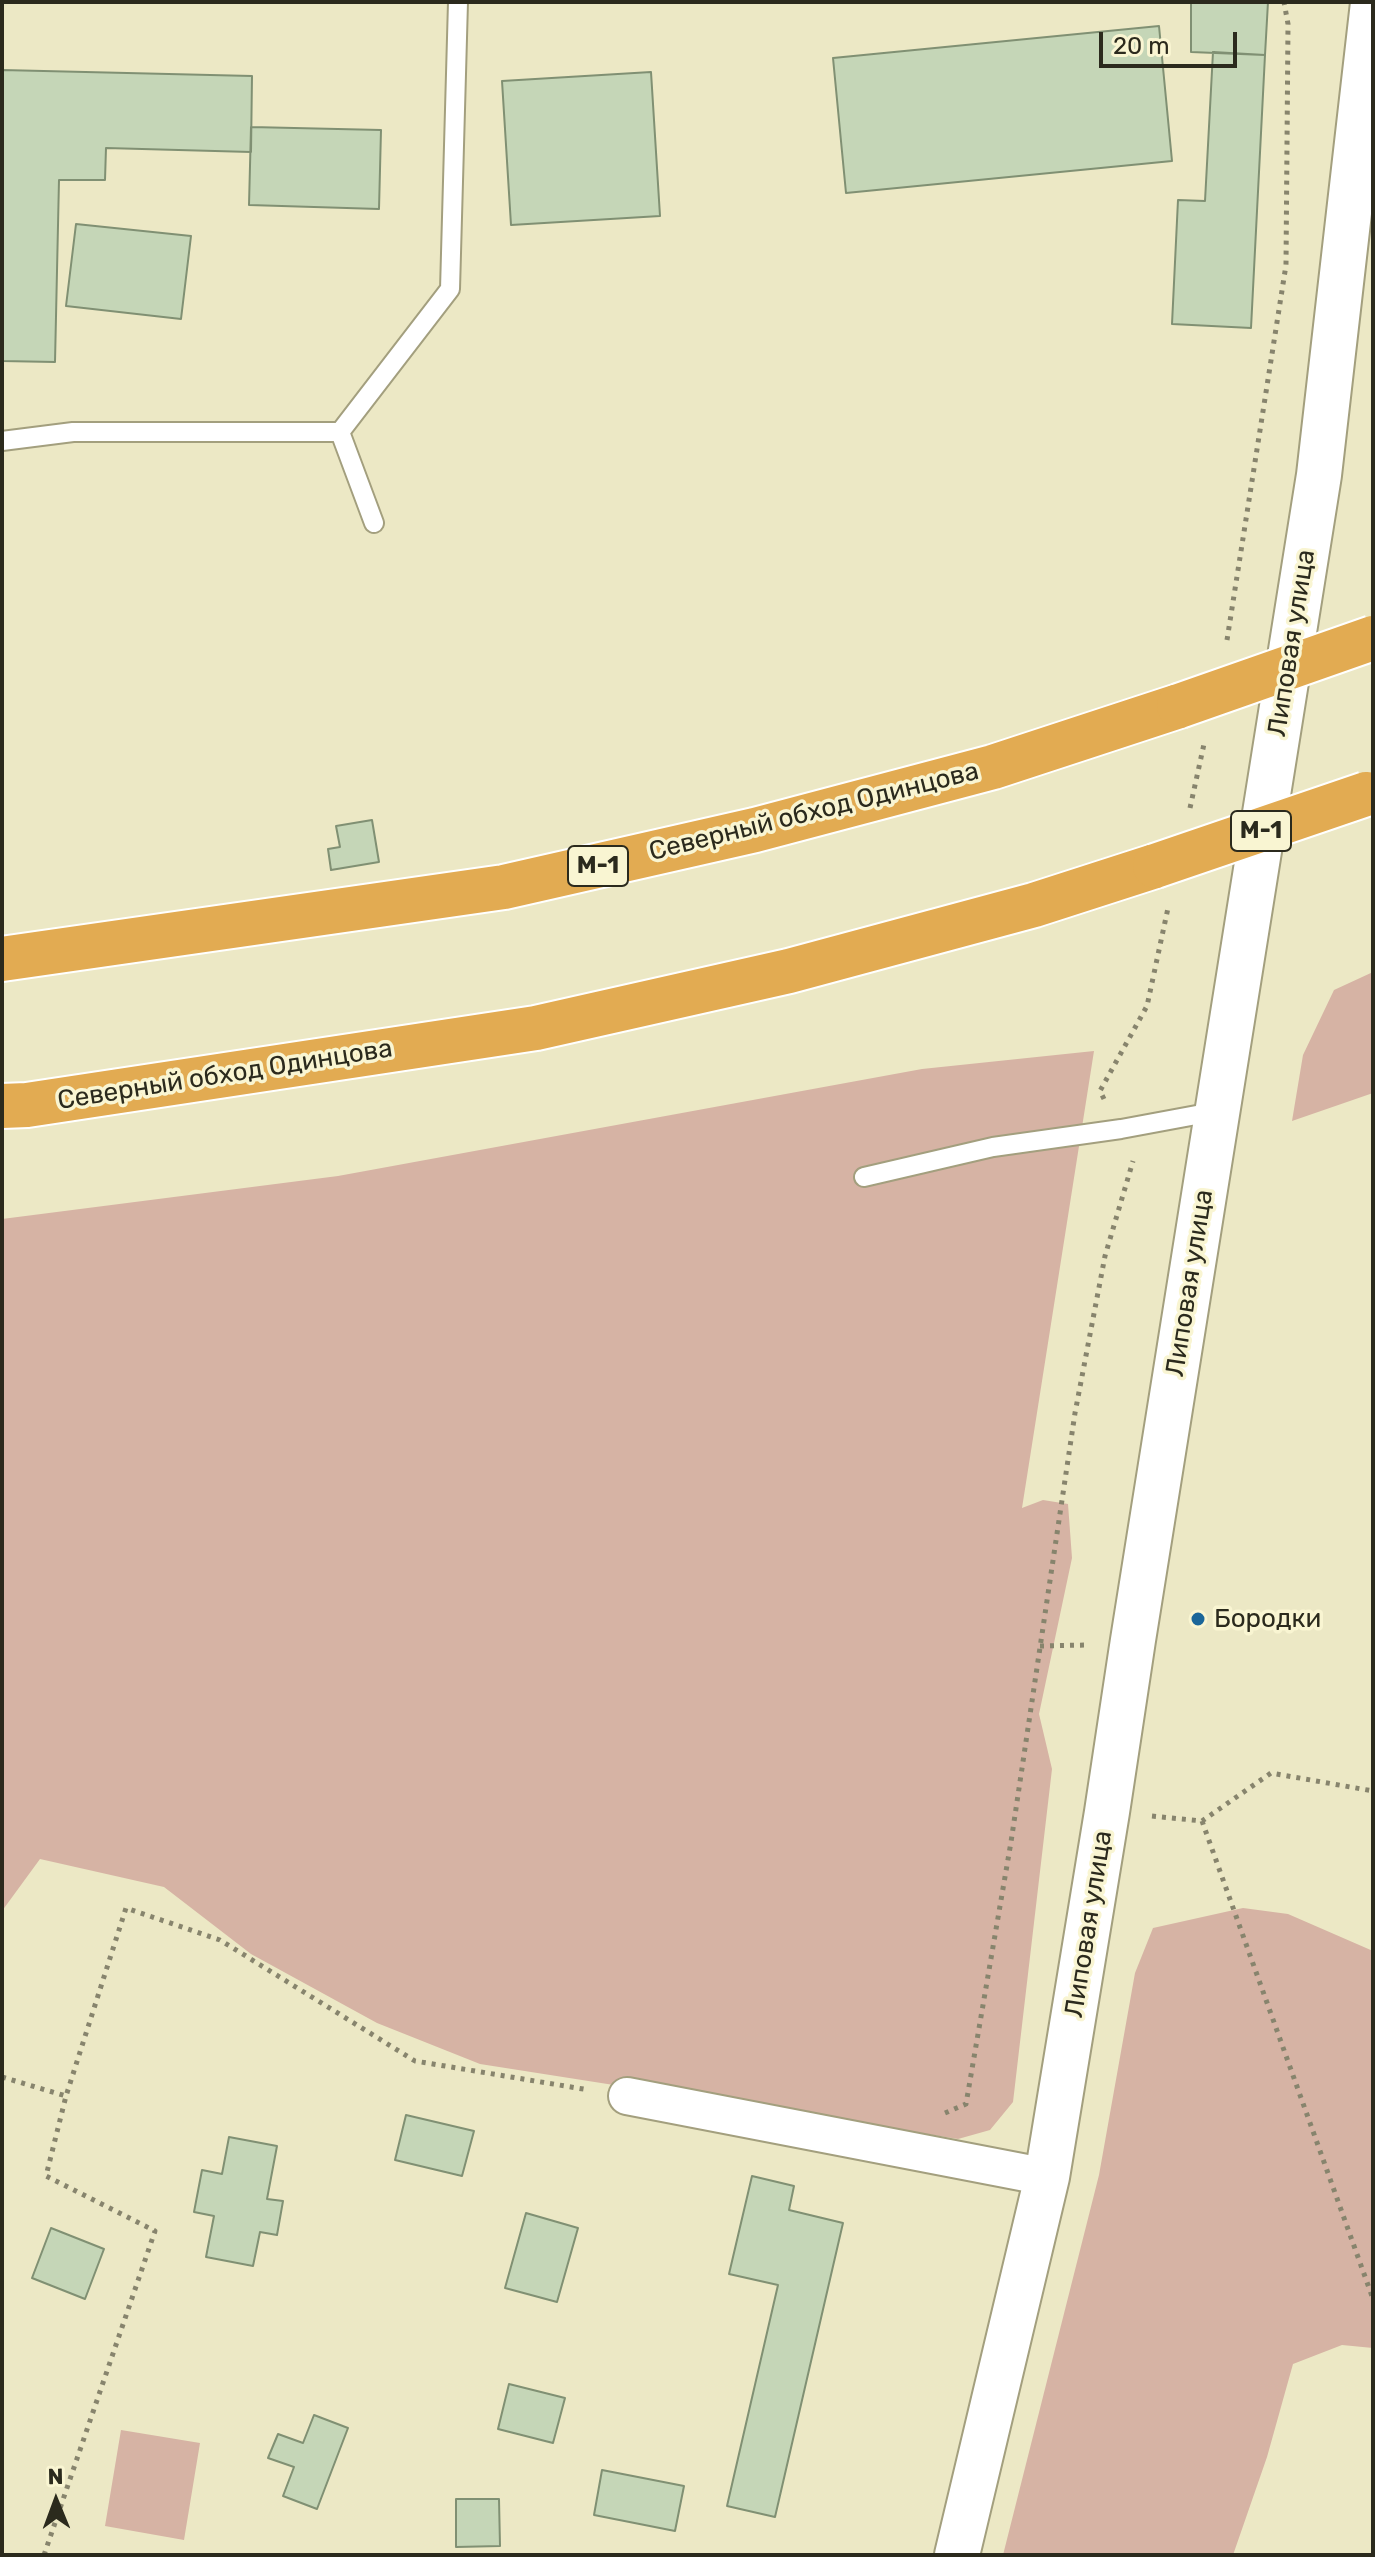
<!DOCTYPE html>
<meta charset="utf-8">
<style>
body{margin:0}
#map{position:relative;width:1375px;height:2557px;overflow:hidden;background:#ece8c5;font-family:Rubik,sans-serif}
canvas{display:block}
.frame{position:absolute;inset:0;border:4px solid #2b2a1d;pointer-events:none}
.north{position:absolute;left:16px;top:2461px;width:80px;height:80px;-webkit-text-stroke:6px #f9f5d2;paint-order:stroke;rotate:359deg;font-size:22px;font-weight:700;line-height:32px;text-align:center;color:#2b2a1d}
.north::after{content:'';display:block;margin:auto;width:28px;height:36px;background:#2b2a1d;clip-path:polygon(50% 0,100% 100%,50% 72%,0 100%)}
.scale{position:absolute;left:1099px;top:32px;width:138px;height:36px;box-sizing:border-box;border:4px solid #2b2a1d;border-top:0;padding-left:10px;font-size:24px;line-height:28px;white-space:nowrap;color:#2b2a1d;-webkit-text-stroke:6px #f9f5d2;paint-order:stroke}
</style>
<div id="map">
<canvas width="1375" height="2557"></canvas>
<div class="frame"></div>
<div class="north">N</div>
<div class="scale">20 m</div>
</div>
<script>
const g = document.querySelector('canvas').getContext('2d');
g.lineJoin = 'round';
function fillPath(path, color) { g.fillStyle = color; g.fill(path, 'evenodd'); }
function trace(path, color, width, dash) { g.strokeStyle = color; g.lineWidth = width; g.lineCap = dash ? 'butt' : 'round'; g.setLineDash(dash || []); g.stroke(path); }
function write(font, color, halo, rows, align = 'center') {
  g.font = font + ' Rubik,sans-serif'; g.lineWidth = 7; g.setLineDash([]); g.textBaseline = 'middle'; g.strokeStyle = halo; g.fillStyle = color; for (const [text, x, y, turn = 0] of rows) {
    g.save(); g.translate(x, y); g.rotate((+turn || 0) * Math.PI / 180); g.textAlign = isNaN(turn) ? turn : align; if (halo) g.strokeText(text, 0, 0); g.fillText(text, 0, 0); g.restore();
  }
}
const green = new Path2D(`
 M1373 972V1093L1292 1121 1303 1055 1334 990Z
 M1094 1051 1022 1508 1043 1500 1068 1504 1072 1558 1039 1714 1052 1769 1013 2102 990 2130 958 2139 480 2064 377 2023 251 1954 164 1887 40 1859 2 1911V1219L338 1176 922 1069Z
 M1243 1908 1288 1914 1373 1951V2348L1342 2345 1293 2364 1267 2457 1233 2555H1003L1099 2175 1135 1973 1153 1928Z
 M121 2430 200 2443 184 2540 105 2526Z`);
const building = new Path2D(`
 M1191 2H1268L1265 55 1191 52Z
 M1159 26 1172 161 846 193 833 58Z
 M1213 52 1265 55 1251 328 1172 324 1178 200 1205 201Z
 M2 70 252 76 251 152 106 148 105 180H59L55 362 2 361Z
 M651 72 660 216 511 225 502 81Z
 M251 127 381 130 379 209 249 205Z
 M76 224 191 236 181 319 66 306Z
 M372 820 379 862 331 870 328 849 340 847 336 826Z
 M406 2115 474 2131 462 2176 395 2160Z
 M229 2137 277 2146 267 2199 283 2201 277 2235 260 2232 253 2266 206 2257 214 2216 194 2212 202 2170 222 2174Z
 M752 2176 794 2186 789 2210 843 2223 775 2517 727 2506 778 2285 729 2274Z
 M526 2213 578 2228 557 2302 505 2288Z
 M51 2228 104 2249 85 2299 32 2278Z
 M509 2384 565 2398 553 2443 498 2429Z
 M314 2415 348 2428 317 2509 283 2496 294 2467 268 2458 278 2434 303 2443Z
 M602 2470 684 2486 675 2531 594 2515Z
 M456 2499H499L500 2546 456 2547Z`);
const path = new Path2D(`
 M1227 640 1286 265 1288 24 1284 2
 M1190 808 1204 744
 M1104 1099 1100 1091 1147 1006 1168 908
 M1040 1646 1087 1645
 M1152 1816 1202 1821 1271 1773 1373 1791
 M1202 1821 1373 2299
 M2 2077 66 2096
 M945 2113 966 2104 1011 1842 1075 1413 1105 1256 1133 1161
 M44 2555 155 2231 46 2176 66 2096 126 1908 220 1940 415 2061 589 2090`);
const service = new Path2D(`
 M2 441 73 432H340
 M374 523 340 432 450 289 458 2
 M864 1177 993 1147 1121 1129 1218 1111`);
const minor = new Path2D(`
 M627 2096 1047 2177`);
const tertiary = new Path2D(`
 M957 2555 1047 2177 1107 1812 1133 1640 1319 475 1373 3`);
const trunk = new Path2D(`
 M2 959 504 887 755 830 993 767 1179 706
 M2 1106 27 1105 536 1028 789 971 1034 905 1155 866`);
const trunkBridge = new Path2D(`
 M1179 706 1373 638
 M1155 866 1366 794`);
const markers = [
 [1198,1619,8,"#1b6699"]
];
const shields = [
 [1261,831,60],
 [598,866,60]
];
const shieldNames = [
 ["М-1",1261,831],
 ["М-1",598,866]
];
const streetNames = [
 ["Липовая улица",1292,643,-81],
 ["Северный обход Одинцова",814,812,-14],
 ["Северный обход Одинцова",225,1075,-9],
 ["Липовая улица",1190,1283,-81],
 ["Липовая улица",1089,1924,-81]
];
const poiNames = [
 ["Бородки",1214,1619]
];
fillPath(green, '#d6b3a4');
fillPath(building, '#c5d6b7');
trace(building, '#809073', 2);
trace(service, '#a39f7e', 22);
trace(minor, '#a39f7e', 40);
trace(tertiary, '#a39f7e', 48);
trace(trunk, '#fff', 48);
trace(path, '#87846d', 5, [4, 6]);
trace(service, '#fff', 18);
trace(minor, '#fff', 36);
trace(tertiary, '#fff', 44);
trace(trunk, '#e2ab52', 44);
trace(trunkBridge, '#fff', 48, []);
trace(trunkBridge, '#e2ab52', 44);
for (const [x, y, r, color] of markers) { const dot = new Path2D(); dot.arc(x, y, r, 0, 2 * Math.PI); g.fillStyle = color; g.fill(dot); trace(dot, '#f9f5d2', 3); }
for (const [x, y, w] of shields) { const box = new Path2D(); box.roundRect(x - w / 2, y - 20, w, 40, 6); g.fillStyle = '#f9f5d2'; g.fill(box); trace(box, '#2b2a1d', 2); }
write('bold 24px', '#2b2a1d', null, shieldNames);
write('26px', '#2b2a1d', '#f9f5d2', streetNames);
write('26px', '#2b2a1d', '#f9f5d2', poiNames, 'left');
</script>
